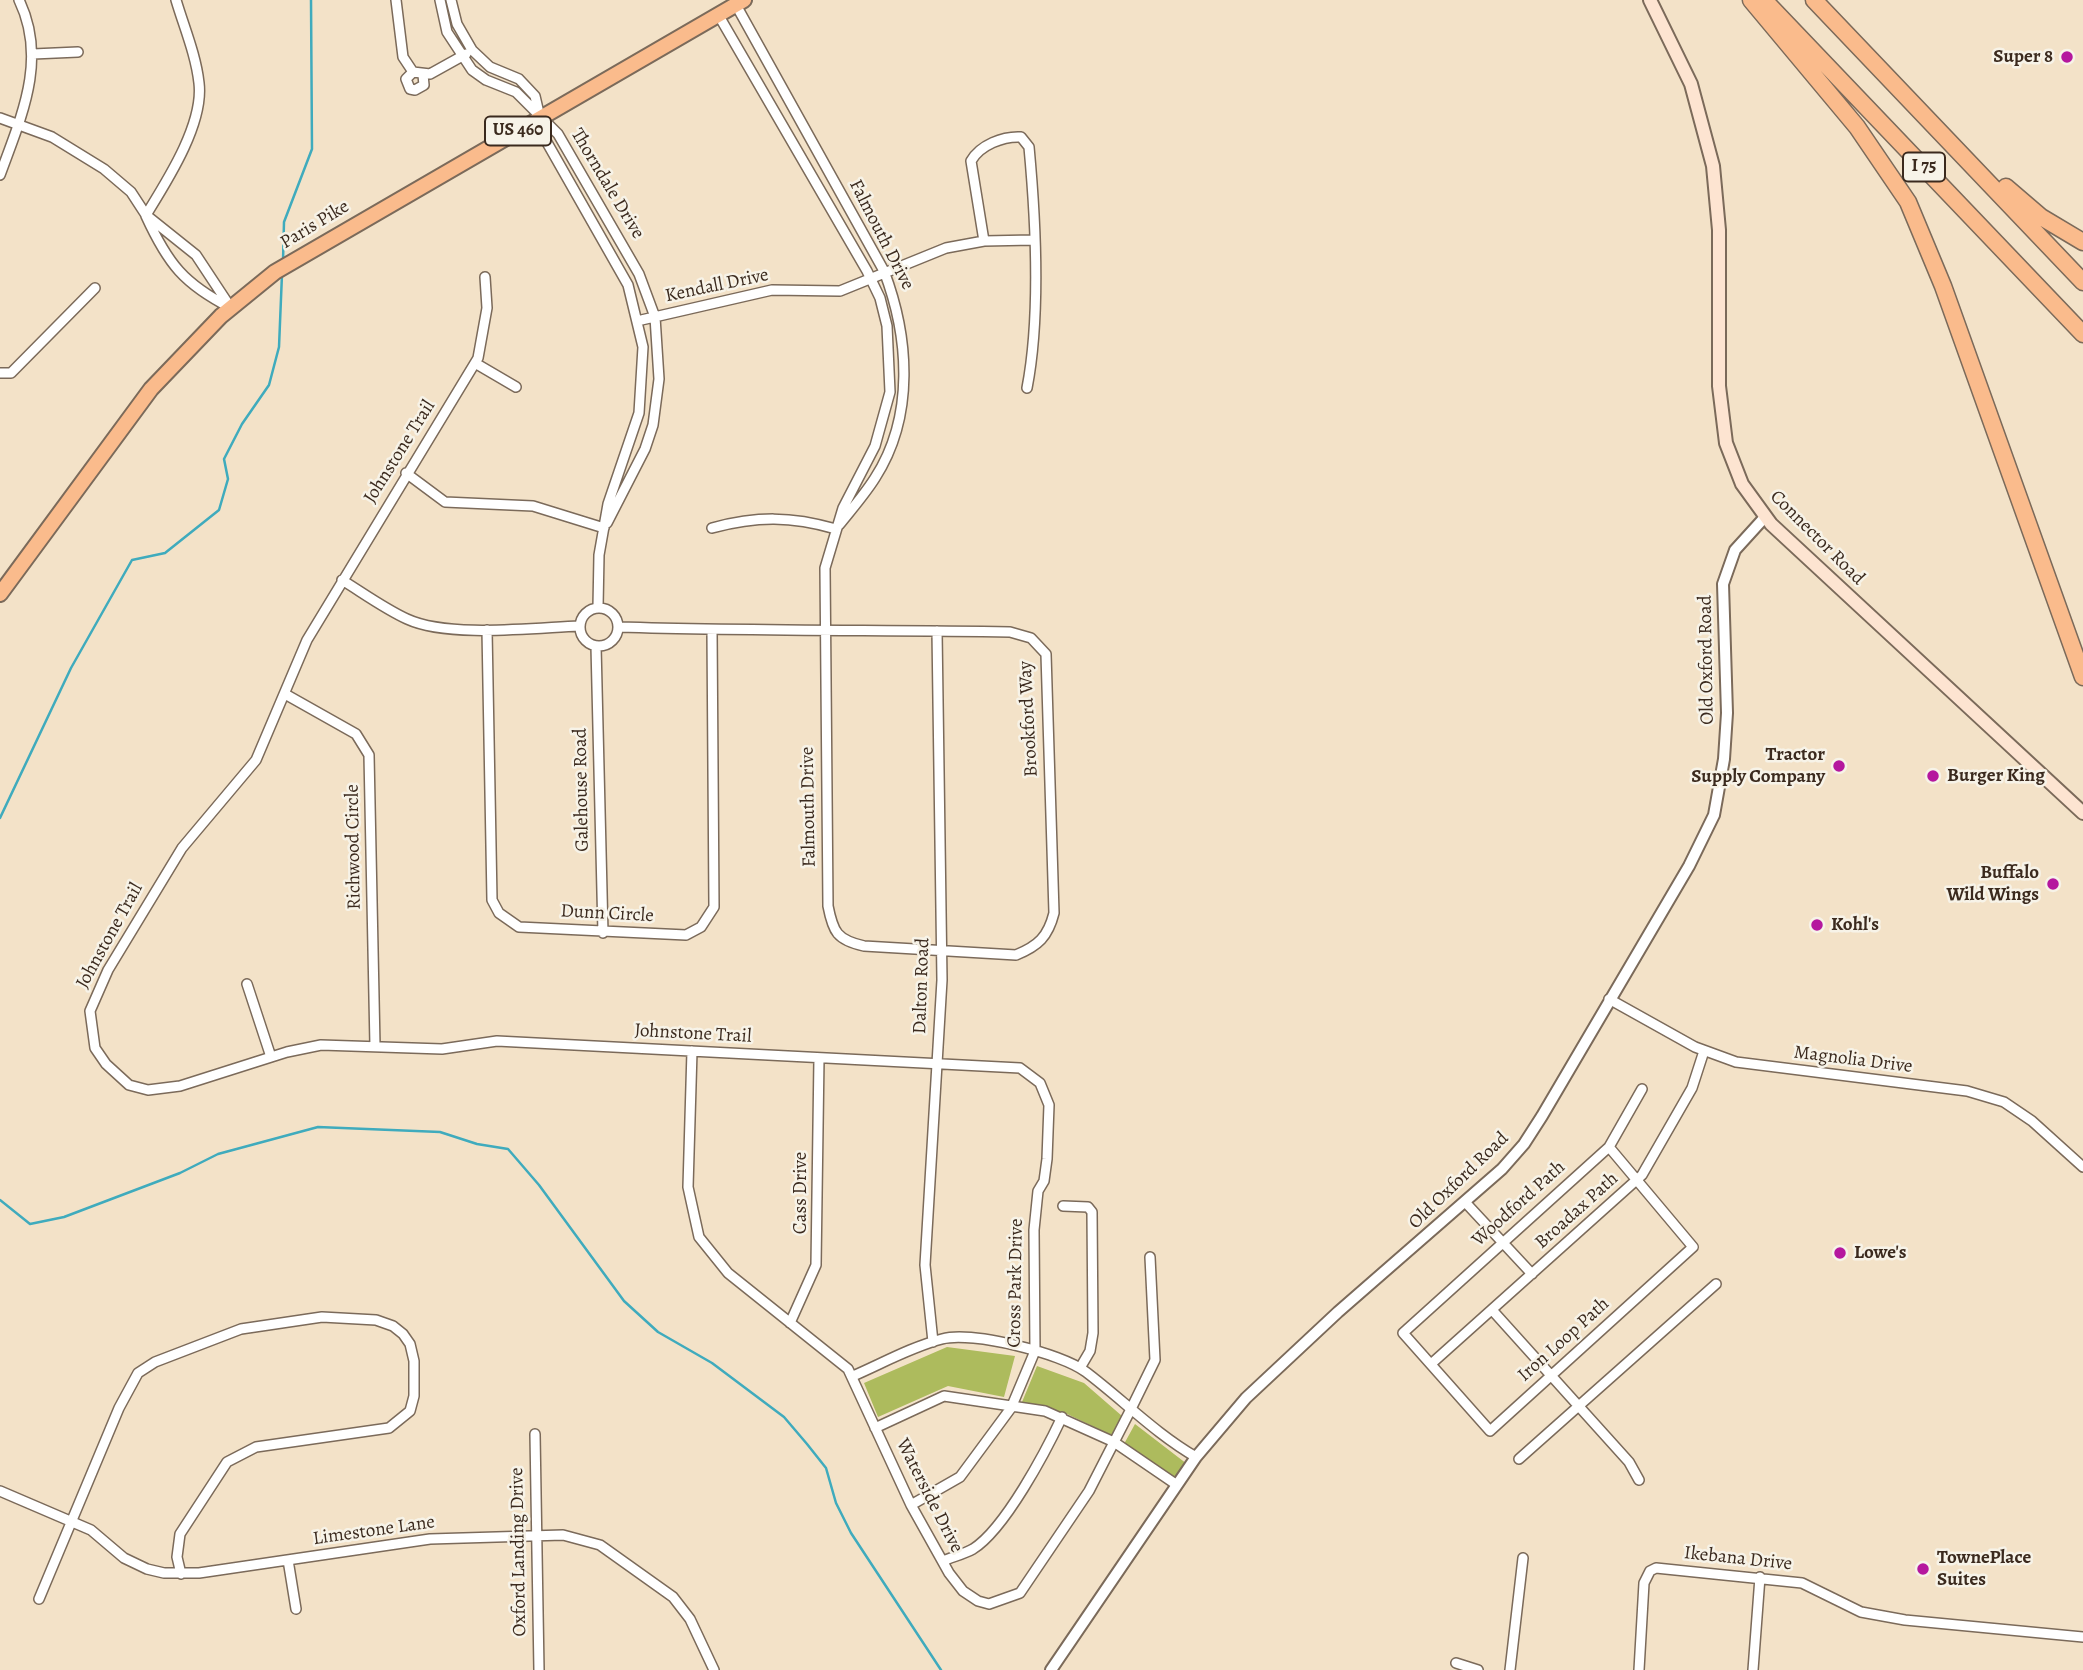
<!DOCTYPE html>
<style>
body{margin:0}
canvas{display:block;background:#f3e2c8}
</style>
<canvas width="2083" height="1670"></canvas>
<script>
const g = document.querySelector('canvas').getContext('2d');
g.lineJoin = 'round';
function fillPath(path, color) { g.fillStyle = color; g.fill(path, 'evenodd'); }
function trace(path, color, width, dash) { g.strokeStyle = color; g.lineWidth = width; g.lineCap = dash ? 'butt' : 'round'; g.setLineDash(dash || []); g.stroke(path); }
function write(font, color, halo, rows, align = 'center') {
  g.font = font + ' Alegreya,serif'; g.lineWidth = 5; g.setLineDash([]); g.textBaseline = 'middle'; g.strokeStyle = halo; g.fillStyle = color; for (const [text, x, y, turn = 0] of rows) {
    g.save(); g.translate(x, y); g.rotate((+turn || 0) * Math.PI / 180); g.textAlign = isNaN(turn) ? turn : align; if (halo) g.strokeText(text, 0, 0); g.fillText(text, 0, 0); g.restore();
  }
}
const green = new Path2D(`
 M947 1347 1015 1356 1004 1397 948 1386 878 1417 864 1383Z
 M1037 1366 1084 1383 1122 1416 1113 1436 1065 1413 1022 1402Z
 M1135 1424 1187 1464 1176 1480 1124 1444Z`);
const stream = new Path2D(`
 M283 261 284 222 312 149 311 0
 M0 818 71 668 132 560 165 553 219 510 228 479 224 459 242 424 269 385 279 347 282 274
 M0 1200 30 1224 64 1217 180 1173 218 1154 318 1127 440 1132 477 1144 508 1149 539 1185 624 1301 658 1332 712 1363 784 1417 807 1444 826 1468 836 1503 851 1533 941 1670`);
const minor = new Path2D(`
 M396 0 403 57 413 72 430 74 466 54
 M440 0 447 32 472 70 486 80 516 92 558 134 639 274 655 317 659 379 653 425 645 449 607 523
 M451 0 457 24 472 50 490 67 519 79 535 96 545 139 628 285 643 347 639 413 608 504 599 555 598 607
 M736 5 884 271C909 337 915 416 875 478 865 494 851 510 839 525
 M33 54 78 52
 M413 72 406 79 410 89 415 90 424 85 423 75
 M0 118 52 137 104 169 131 192 146 215 196 255 231 308
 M0 175C21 117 48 60 19 0
 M146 215C167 181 204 124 199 83 196 55 184 27 176 0
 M146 216C168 264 184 284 231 308
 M984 241 971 161C980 145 1003 136 1021 137L1029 147C1036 222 1041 315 1027 388
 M485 277 487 308 478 358 307 640 256 760 182 848 108 970 90 1011 95 1048 106 1064 129 1085 148 1090 180 1086 287 1052 321 1045 442 1049 497 1041 1020 1068 1040 1083 1049 1105 1047 1159 1044 1181 1038 1191 1034 1230 1035 1351 1011 1408 960 1477 911 1505
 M637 321 772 290 840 291 946 248 984 241 1033 240
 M475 363 516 387
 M0 373H11L95 288
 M406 473 445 502 533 506 604 528
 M712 528C757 516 791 516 836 529
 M342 580C363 593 385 609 407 619 448 638 533 628 579 626
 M580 627a19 19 0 1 1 38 0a19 19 0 1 1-38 0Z
 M618 627C749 631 879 630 1010 632L1031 638 1046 654 1054 913C1048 937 1038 946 1016 955L864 946C837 940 833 932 828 906L825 568 843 508 875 446 890 392 887 326 880 298 867 271 719 16
 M487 630 492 900 499 913 519 927 686 935 701 927 714 907 712 630
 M596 646 603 933
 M285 694 356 734 369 755 375 1046
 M247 984 271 1057
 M1609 999 1695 1047 1736 1062 1967 1091 2004 1102 2032 1121 2083 1167
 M692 1051 688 1187 699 1237 728 1273 848 1369 911 1505 949 1573 963 1591 978 1601 989 1604 1020 1593 1089 1491 1131 1409 1155 1360 1150 1257
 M1609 1147 1693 1247 1490 1431 1403 1333 1609 1147 1642 1089
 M1465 1202 1532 1274
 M1063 1206 1088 1207 1092 1212 1093 1333 1090 1351 1080 1368
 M1493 1311 1629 1462 1639 1480
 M790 1323 816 1265 819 1058
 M933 1342 925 1265 942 980 937 631
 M1431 1364 1642 1175 1692 1088 1704 1051
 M853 1376C881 1364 911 1347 942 1339 972 1331 1061 1353 1086 1372 1123 1400 1156 1434 1196 1457
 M875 1428 944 1396 1045 1411 1114 1442 1177 1485
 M535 1434 539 1670
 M1519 1459 1716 1284
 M0 1491 91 1530 124 1558 147 1569 164 1573H199L430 1539 563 1535 600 1545 673 1597 690 1619 714 1670
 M288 1560 296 1609
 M943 1561C952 1557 964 1554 973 1549 1005 1529 1046 1451 1062 1417
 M39 1599 119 1408 138 1373 155 1362 241 1329 322 1317 376 1320 393 1326 403 1334 410 1344 414 1361V1396L410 1411 389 1428 256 1447 227 1462 180 1534 177 1557 181 1574
 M1456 1663 1478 1670
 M1510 1670 1523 1558
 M1639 1670 1644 1583 1650 1571 1656 1568 1802 1583 1861 1612 1905 1620 2083 1637
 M1753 1670 1760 1577`);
const tertiary = new Path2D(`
 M1051 1670 1196 1457 1246 1398 1338 1312 1502 1169 1524 1144 1542 1116 1689 866 1714 815 1724 759 1727 713 1723 584 1735 550 1765 517`);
const secondary = new Path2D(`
 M1650 0 1691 84 1713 166 1719 230V386L1726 443 1742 484 1771 524 2083 813`);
const primary = new Path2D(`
 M0 594 151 389 221 316 275 272 744 0`);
const motorway = new Path2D(`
 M1751 0 1857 127 1908 202 1943 286 2083 677
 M1764 0 2083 334
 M1814 0 2083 282
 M2006 187 2041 217 2083 242`);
const markers = [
 [2067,57,7,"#b5179e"],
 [1839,766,7,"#b5179e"],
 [1933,776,7,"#b5179e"],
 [2053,884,7,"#b5179e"],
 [1817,925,7,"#b5179e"],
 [1840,1253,7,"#b5179e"],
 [1923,1569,7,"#b5179e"]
];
const shields = [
 [518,131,66],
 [1924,167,42]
];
const shieldNames = [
 ["US 460",518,131],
 ["I 75",1924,167]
];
const poiNames = [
 ["Super 8",2053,57,"right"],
 ["Tractor",1825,755,"right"],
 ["Supply Company",1825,777,"right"],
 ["Burger King",1947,776],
 ["Buffalo",2039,873,"right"],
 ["Wild Wings",2039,895,"right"],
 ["Kohl's",1831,925],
 ["Lowe's",1854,1253],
 ["TownePlace",1937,1558],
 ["Suites",1937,1580]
];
const streetNames = [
 ["Thorndale Drive",607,184,59],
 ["Paris Pike",315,225,-31],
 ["Falmouth Drive",881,235,63],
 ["Kendall Drive",717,286,-12],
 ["Johnstone Trail",400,452,-58],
 ["Connector Road",1817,538,45],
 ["Old Oxford Road",1707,660,-91],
 ["Brookford Way",1029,719,-93],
 ["Galehouse Road",582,790,-91],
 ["Falmouth Drive",809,807,-91],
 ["Richwood Circle",354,847,-91],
 ["Dunn Circle",607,914,3],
 ["Johnstone Trail",110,936,-61],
 ["Dalton Road",922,986,-88],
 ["Johnstone Trail",693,1034,3],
 ["Magnolia Drive",1853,1060,7],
 ["Old Oxford Road",1459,1181,-44],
 ["Cass Drive",801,1193,-90],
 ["Woodford Path",1519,1204,-42],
 ["Broadax Path",1577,1211,-42],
 ["Cross Park Drive",1016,1283,-89],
 ["Iron Loop Path",1564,1340,-42],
 ["Waterside Drive",929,1496,63],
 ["Limestone Lane",374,1531,-8],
 ["Oxford Landing Drive",519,1552,-91],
 ["Ikebana Drive",1738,1559,6]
];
fillPath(green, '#adbb5d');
trace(stream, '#3fabbd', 2.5);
trace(minor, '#7b6a5a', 12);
trace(tertiary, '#7b6a5a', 14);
trace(secondary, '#7b6a5a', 16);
trace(primary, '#7b6a5a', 18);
trace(motorway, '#7b6a5a', 19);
trace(minor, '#fff', 9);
trace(tertiary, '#fff', 10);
trace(secondary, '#fde4d1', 12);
trace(primary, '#fabb8c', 14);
trace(motorway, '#fabb8c', 16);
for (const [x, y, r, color] of markers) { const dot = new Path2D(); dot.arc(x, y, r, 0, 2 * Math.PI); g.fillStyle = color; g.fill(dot); trace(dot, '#f7f3e8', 2.5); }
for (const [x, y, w] of shields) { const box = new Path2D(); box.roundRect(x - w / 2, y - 14.5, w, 29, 5); g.fillStyle = '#f7f3e8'; g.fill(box); trace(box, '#3b2a1e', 2); }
write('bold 18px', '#3b2a1e', null, shieldNames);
write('bold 19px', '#3b2a1e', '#f7f3e8', poiNames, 'left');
write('19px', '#3b2a1e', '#f7f3e8', streetNames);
</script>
